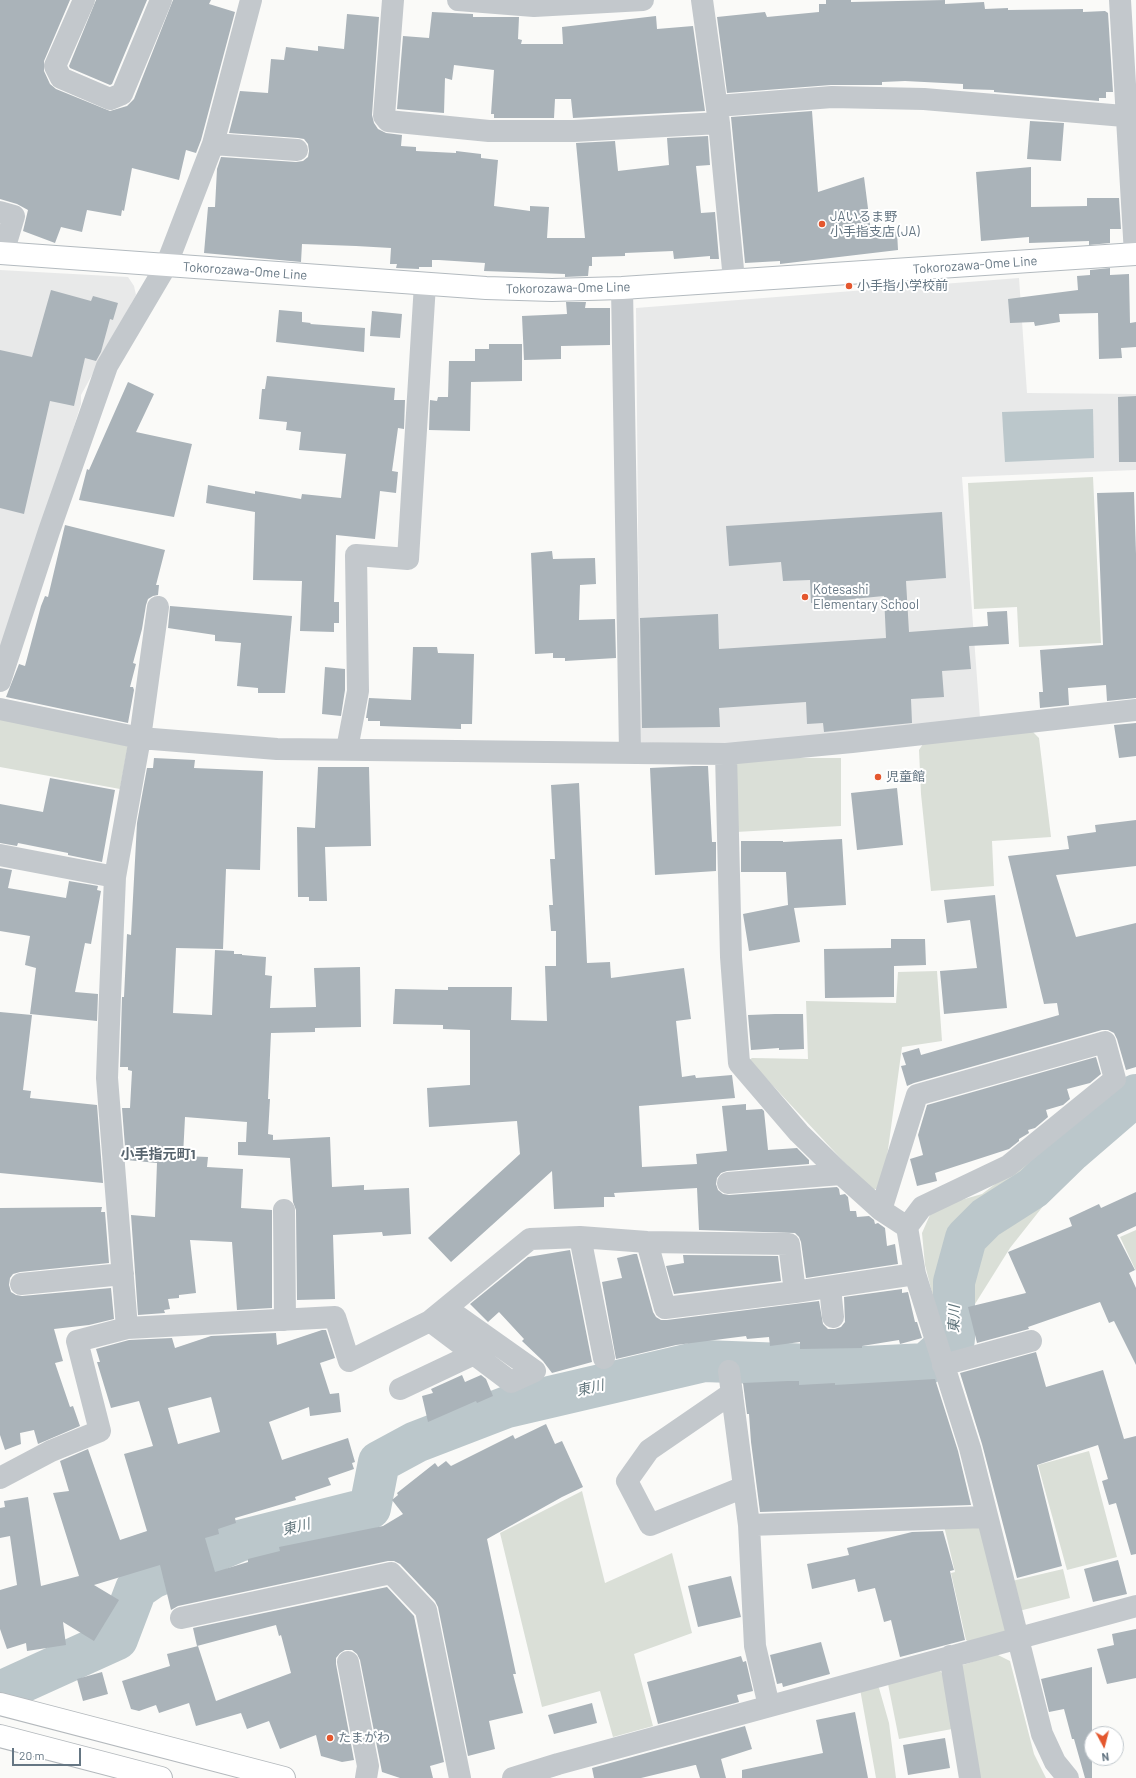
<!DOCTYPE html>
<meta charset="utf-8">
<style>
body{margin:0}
#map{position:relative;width:1136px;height:1778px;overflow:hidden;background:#fafaf8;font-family:Barlow,sans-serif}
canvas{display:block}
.north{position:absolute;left:1084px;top:1726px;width:40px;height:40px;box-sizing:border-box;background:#fff;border:1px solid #c1c8cd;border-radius:50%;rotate:173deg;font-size:11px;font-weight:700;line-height:16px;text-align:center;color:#657683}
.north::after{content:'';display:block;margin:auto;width:14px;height:18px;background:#e4572e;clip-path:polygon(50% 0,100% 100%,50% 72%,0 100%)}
.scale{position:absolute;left:12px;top:1748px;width:69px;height:18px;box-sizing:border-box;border:2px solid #657683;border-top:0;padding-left:5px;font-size:12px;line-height:14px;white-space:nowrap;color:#657683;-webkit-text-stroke:3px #fff;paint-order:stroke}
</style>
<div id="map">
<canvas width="1136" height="1778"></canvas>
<div class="north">N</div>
<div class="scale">20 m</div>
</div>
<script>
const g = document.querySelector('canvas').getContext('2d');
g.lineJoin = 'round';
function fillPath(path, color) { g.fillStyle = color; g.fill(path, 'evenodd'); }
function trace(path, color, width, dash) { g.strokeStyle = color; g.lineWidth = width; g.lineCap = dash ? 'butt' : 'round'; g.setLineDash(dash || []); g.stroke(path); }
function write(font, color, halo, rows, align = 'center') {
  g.font = font + ' Barlow,"Noto Sans JP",sans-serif'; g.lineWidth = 4; g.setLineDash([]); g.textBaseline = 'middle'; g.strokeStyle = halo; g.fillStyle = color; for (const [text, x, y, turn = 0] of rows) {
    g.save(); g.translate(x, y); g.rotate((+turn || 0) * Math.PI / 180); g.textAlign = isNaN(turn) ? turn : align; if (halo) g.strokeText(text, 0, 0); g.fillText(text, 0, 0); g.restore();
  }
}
const built = new Path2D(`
 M0 270 128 277 134 286 136 295 81 395V404L0 663Z
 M1019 278 1027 393 1136 394V470L962 477 980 718 773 745 640 742 636 308Z`);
const green = new Path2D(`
 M1093 477 1101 643 1019 647 1017 607 974 609 968 483Z
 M0 716 128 745 120 789 0 767Z
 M1033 732 1039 738 1051 837 992 841 994 886 931 891 921 794 919 750 925 741Z
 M735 758H841V826L736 832Z
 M937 971 942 1041 902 1047 883 1186 871 1191 749 1060 752 1058 808 1059 806 1001 896 1003 898 972Z
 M1136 1074V1118L1059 1186 1010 1248 975 1304 937 1312 925 1265 922 1233 933 1208 982 1194 1084 1117Z
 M1136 1230V1271L1120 1237Z
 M1089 1451 1117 1557 1067 1570 1038 1465Z
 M582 1491 605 1583 672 1553 692 1633 634 1654 653 1726 613 1737 600 1691 542 1707 500 1533Z
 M975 1524 985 1532 1008 1628 1002 1634 972 1644 966 1640 951 1573 955 1572 944 1526Z
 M1063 1569 1070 1598 1019 1611 1012 1581Z
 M996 1654 1010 1661 1034 1754 1046 1778H973L960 1666Z
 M939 1669 943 1675 952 1729 899 1739 888 1684Z
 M876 1685 879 1688 889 1723 896 1778H876L860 1689Z`);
const water = new Path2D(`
 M1093 409 1094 458 1005 462 1002 412Z`);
const river = new Path2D(`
 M0 1692 117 1639 136 1589 152 1578 239 1541 370 1508 379 1462 416 1442 507 1407 704 1361 866 1367 926 1364 954 1339V1282L966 1238 986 1218 1033 1188 1071 1151 1136 1095`);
const building = new Path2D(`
 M0 0H70L44 61V71L50 84 56 89 110 111 127 106 134 99 173 0H211L209 4 235 12 201 140 196 153 186 150 179 180 132 168 124 211 122 210 121 216 87 210 82 232 61 227 55 243 23 231 28 210 17 204 0 199Z
 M96 0H147L112 84 110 85 70 68 69 66Z
 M826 0H851V2L945 0V4L984 2 985 9 1008 8V10L1083 9V12L1105 11 1108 13 1113 92H1106V98H1099V101L994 92V90L963 89V84L905 81 882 82V85H831L727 93 717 17 765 12 767 17 819 12V4H826Z
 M432 12 473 14V17H519L518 39 522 40 521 44H563L562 27 656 16 657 29 693 26 705 111 573 118 571 99H555L554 118H494V114H491L494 70 454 65 452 80 445 78 444 113 397 109 403 36 429 38Z
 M347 14 379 17 372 115 374 123 378 129 386 133 402 135 401 146 416 147V151L456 153V151L481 154V158L498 160 494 206 530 211V206L549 207 547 238H585L576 143 615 141 618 171 669 165 667 138 708 136 710 165 696 166 701 213 715 212 719 259H710V256L674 259 673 251 625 253V256L592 257V266H589L588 276 565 277V274L484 271 485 263 439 260H432V267H419V269L396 268 397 264H390L391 248 356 246 302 244 301 262 204 253 208 207H215L217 169 221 157 296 162 303 161 308 157 309 151 308 144 304 139 298 138 229 133 240 91 268 93 271 59 284 60 286 47 318 51V46L344 49Z
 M812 111 818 192 864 177 871 232 897 231 898 250 780 264V261L745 263 731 117Z
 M1030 121 1064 123 1061 161 1027 159Z
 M1031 167V207L1087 206V198H1119L1121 229H1110V243L1089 245V241L1029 243V237L981 241 976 172Z
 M1110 268V275L1129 274 1130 323 1136 322V347L1121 348 1122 358 1099 359 1098 313 1059 314 1060 322 1035 326 1034 322 1010 323 1008 299 1078 290 1077 276 1090 275V270Z
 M51 290 91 301 93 296 118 303 113 320 110 319 101 352 96 361 85 358 74 406 50 401 24 514 0 508V350L32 357Z
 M566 302H586L585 308H610V345L561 346V359L524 360 522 316 567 314Z
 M279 310 302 312V322L311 323 310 324 365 328 364 352 276 342Z
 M372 311 402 314 400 338 370 336Z
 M489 344H522V381L471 382 470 431 429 430 430 400 437 401 438 397H448L449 361H475V349H489Z
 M267 376 395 388 394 400H405L404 429 398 428 392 471 398 472 396 493 380 491 375 539 336 535 334 602H339V623H334V632L300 631 302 581 253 580 255 512 206 503 208 485 255 494V491L301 499 302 494 341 498 346 454 299 450 301 432 286 430 287 422 259 419 262 389H265Z
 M128 382 154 394 136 432 192 444 174 517 79 500 87 469 89 470Z
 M1136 396V462H1119L1118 397Z
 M1134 492 1136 554V698L1107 701 1106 685 1068 688 1069 705 1040 708 1039 692H1043L1040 650 1103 645 1097 493Z
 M942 512 946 578 906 581 909 632 988 626 987 612 1007 611 1009 644 969 646 971 669 942 671 944 697 911 699 912 723 824 732 823 723 807 724 806 702 719 708 720 727 642 728 640 618 718 614 719 649 886 638 884 596 811 603 810 580 783 581 781 562 729 566 726 526Z
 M65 525 165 550 156 585H159L158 595 153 596 148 599 146 605 142 629 133 663 136 664 130 687H133L134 690 128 723 6 697 19 664 25 666 41 606 45 596 48 597Z
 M552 551 553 559 595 558 596 584 580 585 579 620 615 619 616 658 565 661V658H553V653L535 654 531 553Z
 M170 606 292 616 285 693H258V688L237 686 241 643 215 641V635L168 628Z
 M413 647H437L438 653 474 654 472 724H461V729L380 726V721H368V718H366L369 698 411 700Z
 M325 667 345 669V690L341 716 322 714Z
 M1136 723V756L1119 758 1114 725Z
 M154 758 195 760 194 768 263 771 260 870 226 869 223 949 176 948 173 1013 212 1015 215 950 234 951V954H242V955L266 957 265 975 272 976 270 1008 316 1007 314 968 360 967 361 1027 315 1028V1032L271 1033 268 1099H270L268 1134 273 1135V1140L330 1137 332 1187 364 1185V1190L409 1188 411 1234 383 1236 382 1232 333 1235 335 1299 297 1300 296 1210 293 1202 290 1158 238 1155V1142H246L247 1122 185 1117 183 1156 208 1157 207 1167 243 1169 241 1208 272 1210V1308L237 1310 232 1242 190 1240 196 1293 179 1295V1298L168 1299 170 1309 164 1310 165 1313 138 1315 131 1215 155 1217 157 1163 126 1160 122 1108H130L132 1071 128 1070V1067H120L122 997H124L127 934 131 935 137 823 147 768H153Z
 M693 766H708L712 842H716V871L655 875 650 768Z
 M318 767H369L371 846 325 847 327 901H309V897H298L297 827 315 828Z
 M50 778 115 790 102 862 68 855V853L18 843 17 846 0 843V804L43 812Z
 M579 783 587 963 610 962 611 978 684 968 691 1019 676 1021 682 1077 695 1075 696 1078 732 1075 735 1098 639 1106 642 1167 697 1164 696 1154 727 1151 722 1106 746 1104V1110L762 1109 764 1111 768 1150 797 1148 809 1160V1164L727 1171 721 1173 717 1178 716 1184 718 1190 723 1194 729 1195 837 1187 839 1189 840 1195 845 1194 848 1197 850 1211H856L857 1217 869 1216 874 1220 875 1224 878 1223 885 1228 887 1246 895 1244 898 1264 806 1278 801 1242 799 1237 795 1233 699 1230 697 1188 614 1193 615 1197H604V1207L554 1209 552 1171 451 1262 428 1238 520 1154 517 1121 429 1127 427 1088 470 1085V1030L443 1029V1025L393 1024 395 989 448 990V987H512L511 1020 547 1021 545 966H556V931H551L549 905H553L550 859H555L551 785Z
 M897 788 903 845 857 850 851 793Z
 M1136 820V866L1056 875 1076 937 1136 923V1067L1126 1070 1117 1039 1114 1033 1108 1030H1102L914 1083 907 1086 901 1066 906 1065 902 1053 919 1048 921 1055 1059 1015 1057 1003 1044 1004 1008 856 1069 849 1067 836 1096 832 1095 825Z
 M842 839 846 905 794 908 800 942 749 951 743 914 788 905 786 872H741V841H783V842Z
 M0 868 12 870 8 888 66 898 69 881 98 886 97 890 101 891 91 944 85 943 75 992 98 994 97 1021 30 1014 36 968 25 965 30 936 0 931Z
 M995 895 1007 1008 944 1014 940 971 977 968 970 920 947 923 944 900Z
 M891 939H925L926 965 894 966V997L825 998 824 949 891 948Z
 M0 1012 32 1015 23 1090 31 1091 30 1098 97 1105 103 1183 0 1173Z
 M775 1014H803L804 1049 779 1050V1048L751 1050 748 1015Z
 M1096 1057 1101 1074 1090 1083 1067 1089 1070 1099 1063 1105 1046 1110 1048 1117 1035 1128 1028 1130 1029 1133 1019 1139V1141L1009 1149 935 1173 937 1181 917 1186 910 1159 923 1155 918 1135 927 1105Z
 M1136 1192V1226L1117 1235 1135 1270 1129 1273 1136 1288V1365L1114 1321 1109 1323 1100 1302 1028 1327 1029 1329 977 1343 968 1307 1026 1293 1008 1252 1072 1226 1069 1218 1099 1204 1101 1208Z
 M102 1207 101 1212H105L109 1263 20 1272 13 1274 10 1278 9 1285 11 1292 16 1295 22 1296 111 1288 114 1319 89 1325 54 1329 63 1361 55 1363 70 1407 73 1406 80 1426 38 1444 34 1430 20 1433 21 1444 5 1450 0 1435V1208Z
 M570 1250 592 1362 552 1373 543 1361 522 1341 524 1339 499 1312 488 1322 470 1304 528 1257Z
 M634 1254H637L653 1312 656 1317 661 1320H667L819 1301 823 1324 828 1329H835L841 1327 845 1322 844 1297 902 1289V1293L908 1292 915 1322H917L922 1338 900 1344 899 1340 862 1346V1348L800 1349V1342L770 1346 769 1337 747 1339 746 1336 676 1345 616 1359 602 1282 622 1278 617 1258Z
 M683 1255 778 1256 781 1281 674 1294 666 1266 684 1263Z
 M322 1330H326L335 1358 320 1363 330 1394 339 1393 341 1412 310 1416 309 1407 269 1422 282 1460 348 1438 355 1462 352 1463 354 1469 328 1478 331 1485 295 1497 296 1500 235 1518 236 1523 218 1529 219 1534 205 1538 215 1572 248 1562V1559L280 1551 279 1547 383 1526 403 1514 392 1500 398 1495 397 1493 435 1463 438 1467 446 1461 451 1466 513 1435 515 1439 546 1424 555 1444 562 1441 583 1487 562 1497 487 1539 516 1674H513L523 1713 489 1721 495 1749 468 1756 438 1607 435 1601 400 1564 394 1561H388L178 1606 171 1610 160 1565 94 1585 119 1600 94 1641 63 1622 66 1645 27 1651 26 1643 7 1649 0 1629V1590L17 1585 10 1536 0 1538V1508L5 1507 4 1501 28 1497 41 1586 79 1576 53 1493 69 1491 60 1461 88 1449 120 1540 147 1531 124 1454 153 1446 139 1401 111 1408 97 1362H100L96 1349 129 1340 172 1338 175 1348 211 1336 276 1333 277 1345ZM211 1397 220 1432 178 1444 168 1408Z
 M1036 1352 1046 1387 1103 1370 1124 1439 1136 1436V1554L1131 1555 1116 1503 1109 1505 1102 1481 1108 1479 1098 1445 1037 1465 1062 1566 1017 1578 982 1444 960 1373Z
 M462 1375 465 1382 481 1375 486 1379 493 1396 477 1403 476 1401 428 1422 422 1396 433 1393 431 1389Z
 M935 1379 958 1451 971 1505 760 1512 751 1442 749 1414H747L743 1383 788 1381H799V1385L835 1383V1385Z
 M943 1531 954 1570 950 1571 965 1640 900 1657 891 1620 884 1622 875 1588 858 1592 855 1579 812 1589 807 1564 849 1555 847 1548 912 1532Z
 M1118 1560 1127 1594 1093 1602 1084 1569Z
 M731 1576 741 1617 698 1627 688 1586Z
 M387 1587 414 1616 444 1762 430 1766 433 1778H400L382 1772 360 1660 357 1654 352 1650H345L340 1653 336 1658V1664L354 1760 342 1762 321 1756 316 1735 280 1749 269 1721 247 1729 241 1713 196 1726 189 1703 159 1713 156 1705 139 1711 131 1709 122 1681 170 1666 167 1654 198 1646 216 1701 291 1673 281 1635 279 1636 276 1625 197 1646 193 1628Z
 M1136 1629V1678L1107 1684 1097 1649 1114 1645 1112 1634Z
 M821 1642 830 1674 783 1687 782 1683 777 1684 770 1655Z
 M741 1656 743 1662 746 1661 753 1691 737 1695 739 1702 658 1724 647 1682Z
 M1092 1667V1778H1085L1074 1739H1072L1064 1709 1049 1712 1041 1679Z
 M102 1672 108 1694 83 1701 77 1679Z
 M592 1703 597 1723 554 1734 548 1715Z
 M855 1712 868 1778H742V1770L823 1753 816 1720Z
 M745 1726 752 1749 721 1759 726 1778H700L696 1765H695L641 1778H594L592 1768Z
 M945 1738 950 1768 908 1775 903 1745Z`);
const minor = new Path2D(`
 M84 0 55 66 61 78 110 99 122 94 161 0
 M393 0 384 116 388 121 489 131H574L719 123
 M458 0 534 6 643 0
 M702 0 719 123 734 280
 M1120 0 1135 254
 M717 106 832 97 924 99 1136 117
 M213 144 297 150
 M0 212 14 216 3 253
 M622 288 630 752
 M0 681 49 531 107 366 166 266 213 144 251 0
 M0 709 140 738 277 749 726 754 852 742 1136 710
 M347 749 358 691 356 555 408 559 425 284
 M726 754 731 957 739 1063 799 1133 841 1174 881 1210 907 1227 915 1274 970 1448 1042 1734 1055 1762 1068 1778
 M0 855 115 877
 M728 1183 841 1174
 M284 1210 285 1320
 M881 1210 917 1095 1105 1042 1115 1079 1008 1166 922 1207 907 1227
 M580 1237 604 1358
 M647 1242 665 1308 795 1292
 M21 1284 123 1274
 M830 1287 833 1317
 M430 1321 511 1382 535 1371 446 1308
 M127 1328 335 1317 349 1361 430 1321 530 1239 580 1237 647 1242 789 1244 795 1292 915 1274
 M943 1365 1031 1341
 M729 1371 749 1525
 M400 1389 474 1354
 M732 1393 649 1450 627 1481 650 1525 744 1487
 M0 1478 51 1451 100 1431 77 1341 127 1328 107 1078 110 996 115 877 140 738 158 607
 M181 1618 391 1573 426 1610 460 1778
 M950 1656 970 1778
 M348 1662 368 1766 366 1778
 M769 1706 755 1646 749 1525 987 1517
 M513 1778 558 1764 1136 1606`);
const secondary = new Path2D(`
 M0 253 486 288 552 290 622 288 1136 254`);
const trunk = new Path2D(`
 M0 1704 284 1778
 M0 1736 161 1778`);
const markers = [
 [822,224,4,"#e4572e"],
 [849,286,4,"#e4572e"],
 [805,597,4,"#e4572e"],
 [878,777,4,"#e4572e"],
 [330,1738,4,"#e4572e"]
];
const poiNames = [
 ["JAいるま野",830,217],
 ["小手指支店 (JA)",830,232],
 ["小手指小学校前",857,286],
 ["Kotesashi",813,590],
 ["Elementary School",813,605],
 ["児童館",886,777],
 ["たまがわ",338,1738]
];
const streetNames = [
 ["Tokorozawa-Ome Line",975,265,-4],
 ["Tokorozawa-Ome Line",245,271,4],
 ["Tokorozawa-Ome Line",568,288,-1]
];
const neighbourhoodNames = [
 ["小手指元町1",158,1154]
];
const waterNames = [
 ["東川",954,1319,-89],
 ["東川",590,1388,-13],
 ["東川",296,1527,-14]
];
fillPath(built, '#e8e9e9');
fillPath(green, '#dadfd7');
fillPath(water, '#bbc7cb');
trace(river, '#bbc7cb', 42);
fillPath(building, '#aab3b9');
trace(secondary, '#b3babf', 24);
trace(trunk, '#b4b9bd', 24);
trace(minor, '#c3c8cc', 22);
trace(secondary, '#fff', 22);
trace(trunk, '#fff', 22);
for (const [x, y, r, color] of markers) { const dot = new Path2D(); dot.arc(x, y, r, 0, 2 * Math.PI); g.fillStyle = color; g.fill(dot); trace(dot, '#fff', 1.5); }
write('13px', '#657683', '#fff', poiNames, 'left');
write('13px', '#657683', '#fff', streetNames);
write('bold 14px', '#57646e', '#fff', neighbourhoodNames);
write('italic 14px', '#60757c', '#fff', waterNames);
</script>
